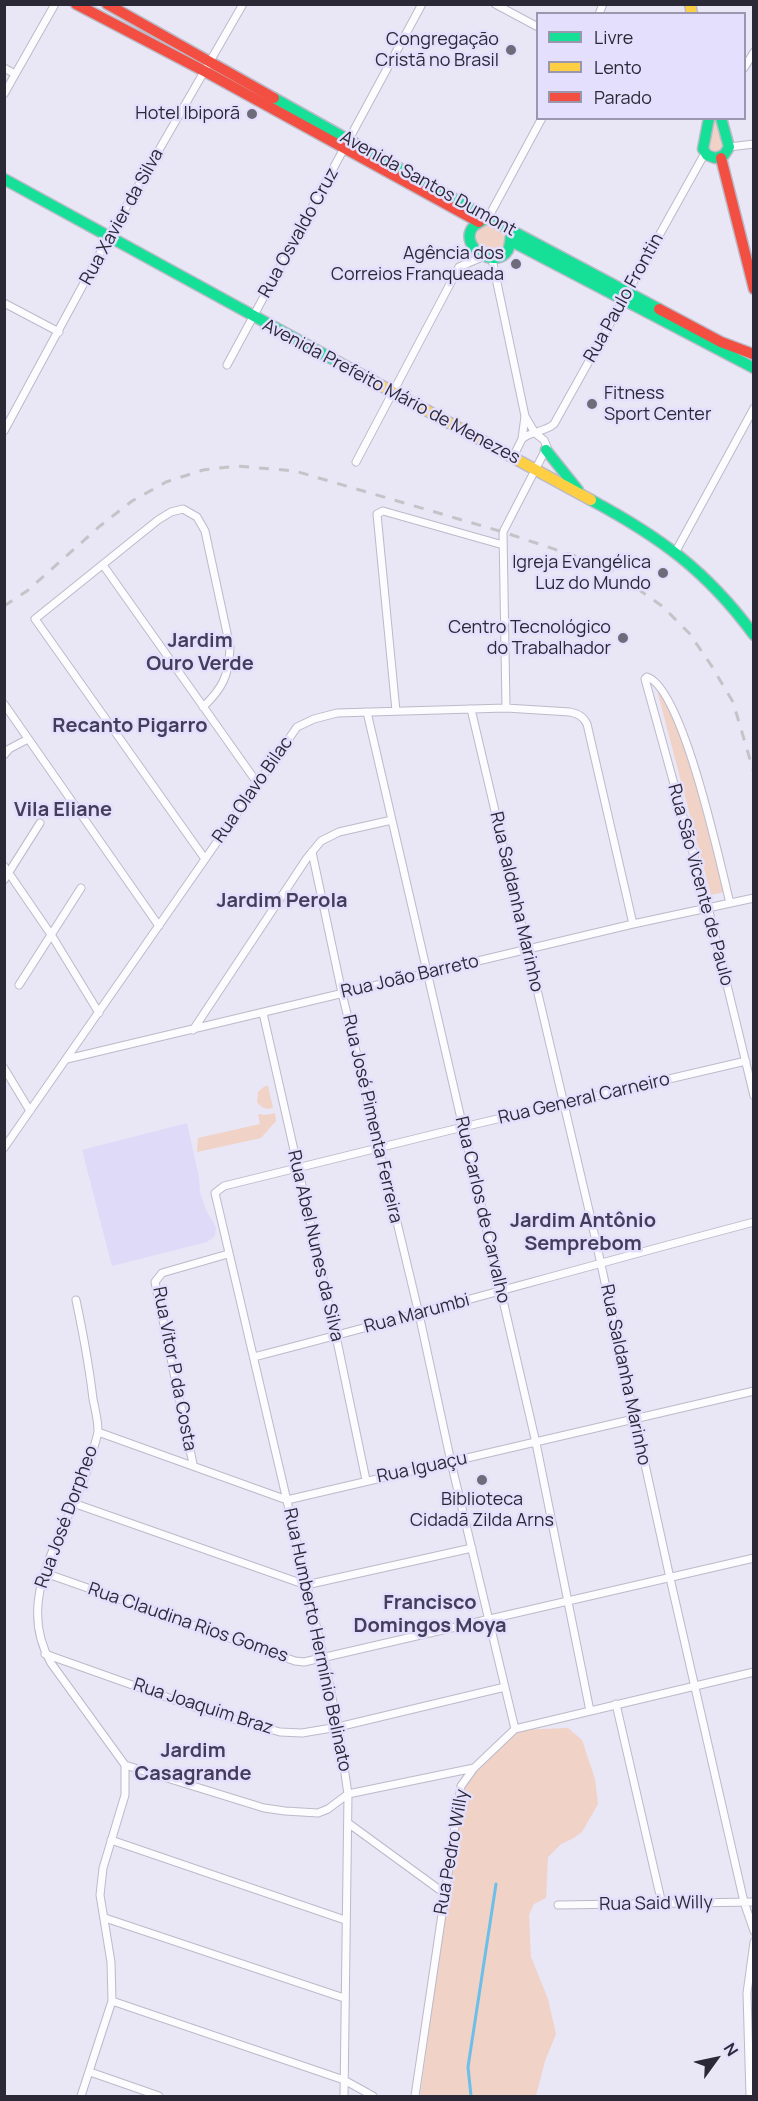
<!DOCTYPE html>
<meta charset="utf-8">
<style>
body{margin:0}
#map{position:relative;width:758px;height:2101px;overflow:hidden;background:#e9e6f6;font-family:Manrope,sans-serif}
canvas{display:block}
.frame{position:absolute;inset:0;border:6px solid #2c2937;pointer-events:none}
.legend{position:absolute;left:536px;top:12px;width:210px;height:108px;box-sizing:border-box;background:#e4dffd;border:2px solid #9a96ae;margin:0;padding:8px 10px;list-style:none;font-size:18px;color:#2c2937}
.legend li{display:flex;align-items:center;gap:12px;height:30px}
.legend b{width:30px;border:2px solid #9a96ae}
.north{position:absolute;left:686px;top:2029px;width:60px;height:60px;-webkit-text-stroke:4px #e4dffd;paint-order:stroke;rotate:57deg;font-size:16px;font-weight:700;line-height:24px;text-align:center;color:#2c2937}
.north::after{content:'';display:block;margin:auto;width:21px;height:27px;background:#2c2937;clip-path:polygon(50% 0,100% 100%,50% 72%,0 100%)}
</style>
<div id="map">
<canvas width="758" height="2101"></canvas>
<div class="frame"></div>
<ul class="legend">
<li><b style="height:8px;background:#16e098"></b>Livre</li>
<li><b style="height:8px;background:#ffcf43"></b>Lento</li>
<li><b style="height:8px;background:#f24e42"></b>Parado</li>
</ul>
<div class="north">N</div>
</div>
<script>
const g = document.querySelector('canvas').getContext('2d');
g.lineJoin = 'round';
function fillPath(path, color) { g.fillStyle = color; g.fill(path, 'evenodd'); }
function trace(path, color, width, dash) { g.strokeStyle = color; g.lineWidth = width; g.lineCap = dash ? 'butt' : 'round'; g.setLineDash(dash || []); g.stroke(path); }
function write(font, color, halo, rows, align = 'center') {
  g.font = font + ' Manrope,sans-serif'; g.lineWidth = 5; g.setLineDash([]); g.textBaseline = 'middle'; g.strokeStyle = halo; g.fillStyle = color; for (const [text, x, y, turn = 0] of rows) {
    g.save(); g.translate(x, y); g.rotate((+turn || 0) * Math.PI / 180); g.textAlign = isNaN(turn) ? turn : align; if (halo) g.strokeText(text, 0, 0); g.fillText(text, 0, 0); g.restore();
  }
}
const built = new Path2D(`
 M187 1123 199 1177 200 1192 206 1210 216 1227 215 1236 207 1242 112 1266 82 1150Z`);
const green = new Path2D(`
 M713 119H716L723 145 720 151H711L709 145Z
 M476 239a14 14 0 1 1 28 0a14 14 0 1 1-28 0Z
 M659 692 667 703 686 747 724 892 711 895 658 694Z
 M265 1086H268L273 1108C266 1110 262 1108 257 1102L258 1092Z
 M275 1113 276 1121 261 1138 197 1152 198 1138 260 1124 258 1114 266 1115Z
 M568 1728 582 1740 595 1779 598 1804 582 1832 572 1839 561 1844 548 1857 546 1898 534 1904 529 1915 531 1957 548 1999 556 2034 545 2061 536 2096H420L462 1787 466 1779 515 1730Z`);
const stream = new Path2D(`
 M471 2096 468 2067 496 1884`);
const street = new Path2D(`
 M495 4 538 27
 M599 14 603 4
 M4 68 15 74
 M744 68 754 52
 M4 94 55 4
 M729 147 754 144
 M488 218 542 118
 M492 259 525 416 522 439 513 457
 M4 303 59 332
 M227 365 422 4
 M4 431 110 235 243 4
 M522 439C531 431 545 432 554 424L705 153
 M356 462 459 267 482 257
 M676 551 754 408
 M103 565 258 784
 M4 704 159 926
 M203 707C223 688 229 675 230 647L205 531 197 517 183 509 171 512 158 520 35 619 205 859
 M506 708 503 532 547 447 544 440 535 433 525 416
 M471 709 591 1219 670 1578 744 1902 754 1931
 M396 711 377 514 383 511 503 545
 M367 712 536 1443 590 1711
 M4 755 9 749 28 739
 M312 852 342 993 419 1314 451 1462 515 1729
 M4 866 52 936 99 1013
 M4 880 40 823
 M730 903C720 864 683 688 647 677L645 679 708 907 754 1096
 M19 985 81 888
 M263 1013 336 1336 366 1480
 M193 1030 307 858 321 841 339 832 392 820
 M67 1059 633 924 754 898
 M4 1068 30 1111
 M4 1148 297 727 314 719 337 713 506 708 570 712C578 714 583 716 587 724L633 924
 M76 1300C83 1333 89 1365 93 1399 95 1409 98 1420 98 1431 97 1439 93 1449 91 1457 74 1525 10 1592 51 1663L125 1765V1795L103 1868 100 1895 111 1962 112 2001 81 2096
 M254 1357C421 1314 587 1266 754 1222
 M98 1432 287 1500 754 1391
 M193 1464 155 1282 162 1273 228 1254
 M73 1503 306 1585 472 1548
 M45 1573 295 1661 304 1662 754 1558
 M45 1654 211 1713 280 1732 302 1733 338 1727 505 1687
 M616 1704 662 1904
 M125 1765 264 1808 285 1811 318 1813 328 1809 348 1794 474 1768
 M348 1823 444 1893
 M111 1840 345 1920
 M558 1905 754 1902
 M105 1918 344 1998
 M112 2001 344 2080 373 2096
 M90 2072 159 2096
 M344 2096 348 1794 338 1727 324 1659 215 1193 224 1186 463 1127 746 1061
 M415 2096 461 1786 474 1768 515 1729 754 1672
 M750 2096 747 1993 754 1942`);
const fast = new Path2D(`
 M274 98 488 218 659 309
 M709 118 703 149 707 155 715 158 724 155 729 147 721 118
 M4 179 380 385
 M485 219C482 221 476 224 473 227 458 246 496 271 508 250 510 246 510 240 511 236
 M511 241 754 368
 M546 450 578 490
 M591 500C660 537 707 571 754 635`);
const slow = new Path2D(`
 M690 4 692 14
 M380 385 591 500`);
const jam = new Path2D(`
 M76 4 206 72 479 222
 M107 4 274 98
 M721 158 754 289
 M659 309 721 342 753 354`);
const rail = new Path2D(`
 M4 606 27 591 100 526 132 501 166 482 203 470 237 466 295 471 503 532 605 566 662 606 689 633 711 665 733 702 754 773`);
const markers = [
 [511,50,6,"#6e6b7a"],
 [252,114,6,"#6e6b7a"],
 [516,264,6,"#6e6b7a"],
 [592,404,6,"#6e6b7a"],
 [663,573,6,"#6e6b7a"],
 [623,638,6,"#6e6b7a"],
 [482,1480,6,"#6e6b7a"]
];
const poiNames = [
 ["Congregação",499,40],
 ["Cristã no Brasil",499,61],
 ["Hotel Ibiporã",240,114],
 ["Agência dos",504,254],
 ["Correios Franqueada",504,275],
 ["Fitness",604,394,"left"],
 ["Sport Center",604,415,"left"],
 ["Igreja Evangélica",651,563],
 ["Luz do Mundo",651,584],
 ["Centro Tecnológico",611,628],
 ["do Trabalhador",611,649],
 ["Biblioteca",482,1500,"center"],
 ["Cidadã Zilda Arns",482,1521,"center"]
];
const streetNames = [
 ["Avenida Santos Dumont",428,184,29],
 ["Rua Xavier da Silva",122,217,-61],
 ["Rua Osvaldo Cruz",299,233,-61],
 ["Rua Paulo Frontin",624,298,-61],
 ["Avenida Prefeito Mário de Menezes",391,392,28],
 ["Rua Olavo Bilac",253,790,-55],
 ["Rua São Vicente de Paulo",700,885,75],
 ["Rua Saldanha Marinho",516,902,77],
 ["Rua João Barreto",410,977,-13],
 ["Rua General Carneiro",584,1099,-13],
 ["Rua José Pimenta Ferreira",372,1119,77],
 ["Rua Carlos de Carvalho",482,1210,77],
 ["Rua Abel Nunes da Silva",315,1246,77],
 ["Rua Marumbi",417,1314,-15],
 ["Rua Vitor P da Costa",174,1369,79],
 ["Rua Saldanha Marinho",625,1375,78],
 ["Rua Iguaçu",422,1468,-12],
 ["Rua José Dorpheo",67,1517,-70],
 ["Rua Claudina Rios Gomes",188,1623,19],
 ["Rua Humberto Hermínio Belinato",317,1640,78],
 ["Rua Joaquim Braz",203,1707,18],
 ["Rua Pedro Willy",452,1852,-80],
 ["Rua Said Willy",656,1904,-1]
];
const neighbourhoodNames = [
 ["Jardim",200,641],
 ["Ouro Verde",200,664],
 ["Recanto Pigarro",130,726],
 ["Vila Eliane",63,810],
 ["Jardim Perola",282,901],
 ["Jardim Antônio",583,1221],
 ["Semprebom",583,1244],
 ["Francisco",430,1603],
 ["Domingos Moya",430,1626],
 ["Jardim",193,1751],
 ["Casagrande",193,1774]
];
fillPath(built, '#e0daf9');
fillPath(green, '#f0d2c7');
trace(stream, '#6dbfe9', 3);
trace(street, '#bcbac8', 9);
trace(fast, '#bcbac8', 13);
trace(slow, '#bcbac8', 13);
trace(jam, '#bcbac8', 13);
trace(street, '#fcfbfe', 7);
trace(fast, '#16e098', 10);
trace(slow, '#ffcf43', 10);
trace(jam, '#f24e42', 10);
trace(rail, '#c4c4c8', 3, [10, 10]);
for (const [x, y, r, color] of markers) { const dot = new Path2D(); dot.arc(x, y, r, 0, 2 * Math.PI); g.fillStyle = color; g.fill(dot); trace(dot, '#e4dffd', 2); }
write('18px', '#2c2937', '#e4dffd', poiNames, 'right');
write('18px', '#2c2937', '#e4dffd', streetNames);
write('bold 20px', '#443e5c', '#e4dffd', neighbourhoodNames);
</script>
